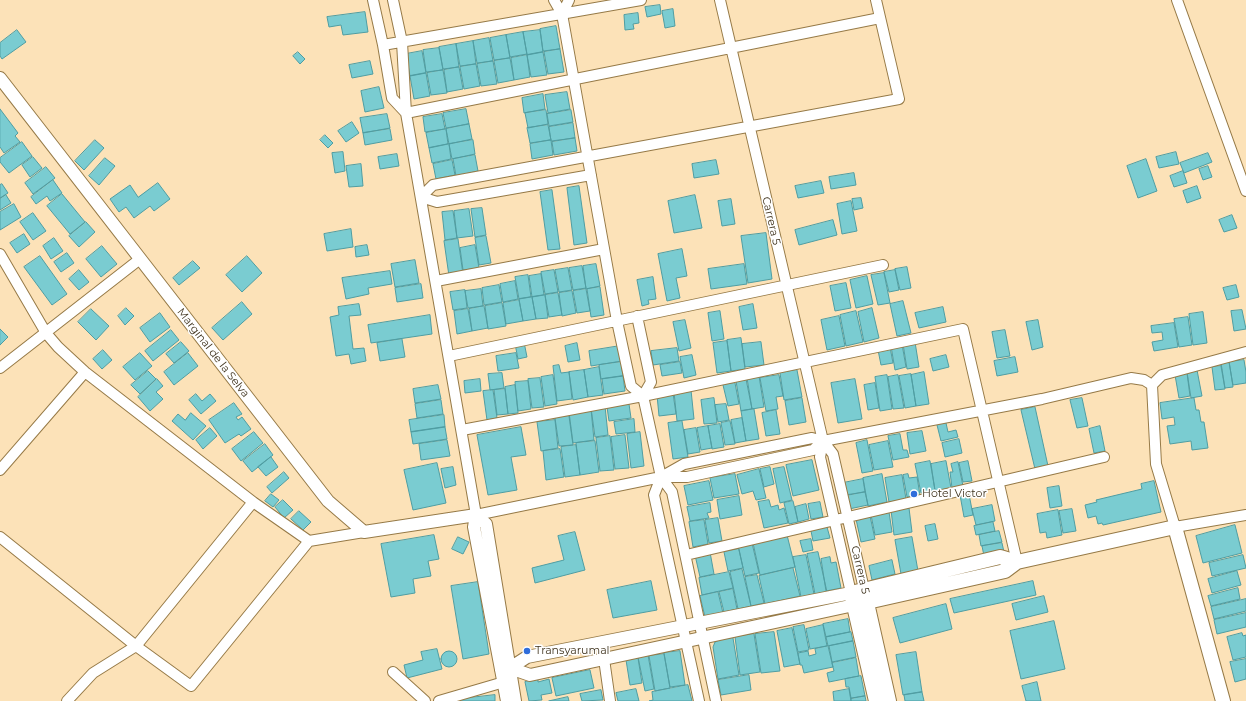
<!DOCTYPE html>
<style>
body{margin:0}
canvas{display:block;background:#fce2b8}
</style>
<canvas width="1246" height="701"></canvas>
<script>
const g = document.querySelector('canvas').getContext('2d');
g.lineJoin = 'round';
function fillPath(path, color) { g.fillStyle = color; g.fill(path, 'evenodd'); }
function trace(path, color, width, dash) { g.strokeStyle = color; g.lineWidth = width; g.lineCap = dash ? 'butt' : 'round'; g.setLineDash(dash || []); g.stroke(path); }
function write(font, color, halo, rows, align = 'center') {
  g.font = font + ' Montserrat,sans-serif'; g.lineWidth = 3; g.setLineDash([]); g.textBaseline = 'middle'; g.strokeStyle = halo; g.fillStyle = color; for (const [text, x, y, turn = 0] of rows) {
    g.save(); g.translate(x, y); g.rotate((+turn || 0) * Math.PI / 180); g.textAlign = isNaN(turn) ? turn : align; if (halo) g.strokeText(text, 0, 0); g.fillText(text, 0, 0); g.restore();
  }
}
const building = new Path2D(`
 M660 5 661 14 647 17 645 7Z
 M673 9 675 26 665 28 662 11Z
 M365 12 368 32 343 35 341 25 329 27 327 17Z
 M638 13 639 23 633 24 634 29 625 30 624 15Z
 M556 26 560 49 543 51 540 29Z
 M17 30 26 42 2 59 0 56V43Z
 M540 30 543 52 527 55 523 32Z
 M523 32 527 54 510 57 506 35Z
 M506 35 510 58 494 60 490 38Z
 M489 38 493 61 477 63 473 41Z
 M473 41 476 64 460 66 456 44Z
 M456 44 459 67 443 69 439 47Z
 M439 48 443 70 426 72 423 50Z
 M560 49 564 72 548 74 544 52Z
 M422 51 426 73 410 76 406 54Z
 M298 52 305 59 300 64 293 56Z
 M543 52 547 75 531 77 527 55Z
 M527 55 530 77 514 80 511 58Z
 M510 58 514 80 498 83 494 61Z
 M370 61 373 74 352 78 349 65Z
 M493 61 497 84 481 86 477 64Z
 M476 64 480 86 464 89 460 67Z
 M459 67 463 89 447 92 444 70Z
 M443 70 447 93 431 95 427 73Z
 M426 73 430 96 414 99 410 76Z
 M379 87 384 108 365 112 361 91Z
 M567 92 570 109 548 113 545 95Z
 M543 94 545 109 524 113 522 98Z
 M0 109 18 133 15 136 20 142 4 153 0 147Z
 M466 109 469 124 446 128 443 113Z
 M546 110 548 124 528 128 525 113Z
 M571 110 573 122 549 126 547 114Z
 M387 114 390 128 363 133 360 118Z
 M442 114 445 129 425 132 423 117Z
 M352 122 359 133 346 142 338 131Z
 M573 123 575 138 551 141 549 127Z
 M469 124 472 139 449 144 446 129Z
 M548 125 551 140 530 143 527 128Z
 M390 129 392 140 365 145 363 133Z
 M446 129 448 144 429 148 426 133Z
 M325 135 333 143 328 148 320 140Z
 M575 138 577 151 554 155 552 142Z
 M95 140 104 148 84 170 75 161Z
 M473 140 475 154 452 159 449 144Z
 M551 140 553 155 532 159 530 144Z
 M22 142 32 156 9 173 0 162V158Z
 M449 144 451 159 432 163 429 148Z
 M343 152 345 171 335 173 332 153Z
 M1176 152 1179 164 1159 168 1156 157Z
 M1208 153 1212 162 1184 173 1180 163Z
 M397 154 399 166 380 169 378 157Z
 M475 155 478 171 456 176 453 159Z
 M33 157 42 168 30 177 22 165Z
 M105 158 115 166 99 185 89 176Z
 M1146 159 1157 191 1138 198 1127 166Z
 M452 160 455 175 436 179 433 164Z
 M716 160 719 174 694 178 692 164Z
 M361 164 363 186 349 187 346 166Z
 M1208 166 1212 177 1203 180 1199 169Z
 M46 167 55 178 33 194 25 183Z
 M1183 171 1187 183 1174 187 1170 176Z
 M854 173 856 185 831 189 829 177Z
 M53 180 62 193 50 201 47 196 36 204 31 197Z
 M821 181 824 193 798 198 795 186Z
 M158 183 170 199 154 211 150 206 134 218 126 207 119 212 110 199 130 185 138 197Z
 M2 184 8 193 0 198V185Z
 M579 186 587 243 574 245 567 188Z
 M1197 186 1201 198 1187 203 1183 191Z
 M552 190 560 249 548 250 540 192Z
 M62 194 85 222 70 234 47 206Z
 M6 195 11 203 0 210V199Z
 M695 195 702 228 674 233 668 201Z
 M861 198 863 208 854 210 852 199Z
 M731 199 735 224 722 226 718 201Z
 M851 201 857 231 842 234 837 204Z
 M14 204 21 217 0 230V212Z
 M482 208 486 235 475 237 471 209Z
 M469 209 473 236 457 238 454 211Z
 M453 211 457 238 445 240 442 212Z
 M33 213 46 231 33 240 20 222Z
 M1232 215 1237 228 1224 232 1219 220Z
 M833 220 837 235 799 245 795 230Z
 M86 222 95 232 79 247 69 236Z
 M351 229 353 247 327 251 324 234Z
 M766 233 772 279 748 283 741 236Z
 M24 234 30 244 17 253 10 243Z
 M486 236 491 263 479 265 475 238Z
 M54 238 63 251 51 259 43 246Z
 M458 239 463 274 449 276 444 241Z
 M367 245 369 255 356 257 355 247Z
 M475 245 479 268 463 270 460 248Z
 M102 246 117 264 101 277 86 259Z
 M682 249 687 276 676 278 680 298 667 301 658 254Z
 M67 253 74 263 61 272 54 262Z
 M40 256 67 294 52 305 24 267Z
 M247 256 262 273 242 292 226 275Z
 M415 260 419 283 395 287 391 264Z
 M193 261 200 268 179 285 173 278Z
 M596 264 600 286 586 289 583 266Z
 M744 264 747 284 711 289 708 269Z
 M582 266 586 288 573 290 569 268Z
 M907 267 911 288 900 290 895 269Z
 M568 268 572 290 559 292 555 270Z
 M79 270 89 282 79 290 69 279Z
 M554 270 558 292 545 294 541 272Z
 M895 270 899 290 889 292 884 272Z
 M390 271 392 284 368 288 369 294 346 299 342 278Z
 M884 273 890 303 878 305 871 275Z
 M541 274 544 295 532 297 529 276Z
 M528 275 531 297 519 299 515 277Z
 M867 276 873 304 856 308 850 280Z
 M653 277 656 299 648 300 649 304 642 306 637 280Z
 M515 281 518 299 503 302 500 284Z
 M846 283 851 308 835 311 830 286Z
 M421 284 423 298 397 302 395 288Z
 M499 285 502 302 484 305 482 288Z
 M1236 285 1239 297 1227 300 1223 288Z
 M600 287 604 315 591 317 587 289Z
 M481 289 483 306 468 308 465 291Z
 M586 289 590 311 577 313 573 291Z
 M465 290 467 308 453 310 450 292Z
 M572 291 576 313 562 316 559 293Z
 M558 293 562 315 549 317 545 295Z
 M545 295 548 318 536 319 532 297Z
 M532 297 536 319 523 321 519 299Z
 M519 300 523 321 506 324 503 303Z
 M903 301 911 333 897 336 890 304Z
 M242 302 252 314 223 340 212 328Z
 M502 303 506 326 488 329 485 306Z
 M359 304 361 315 349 316 353 349 364 348 366 361 351 364 349 354 336 356 330 317 339 315 338 307Z
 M753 304 757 328 743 330 739 307Z
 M484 306 488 328 472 331 469 309Z
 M943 307 946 322 919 328 915 313Z
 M126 308 134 316 125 325 118 316Z
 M872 308 879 338 864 342 858 312Z
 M91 309 109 326 96 340 78 322Z
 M468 309 472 331 457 334 454 311Z
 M1242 310 1246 329 1234 331 1231 311Z
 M720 311 724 339 712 341 708 313Z
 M856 311 863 342 846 346 840 315Z
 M1203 312 1207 343 1193 345 1189 314Z
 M160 313 170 327 150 342 140 328Z
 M430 315 432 334 371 343 368 325Z
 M839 316 845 346 827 350 821 320Z
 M1188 317 1192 345 1179 347 1174 319Z
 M685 320 691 348 679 351 673 322Z
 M1038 320 1043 347 1032 350 1026 322Z
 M1174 323 1178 347 1154 351 1152 342 1163 340 1162 332 1152 333 1151 326Z
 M0 329 8 337 0 345Z
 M171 330 179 340 153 361 145 351Z
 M1005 330 1010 356 997 358 992 332Z
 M741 338 745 369 731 371 727 340Z
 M402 339 405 357 380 361 377 343Z
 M727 341 731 371 717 373 713 343Z
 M181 342 189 351 174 363 166 354Z
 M524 342 527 357 518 359 515 344Z
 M761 342 764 365 745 367 742 344Z
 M915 342 919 367 907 369 903 344Z
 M577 343 580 360 568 362 565 346Z
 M902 344 906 367 895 370 891 346Z
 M620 346 622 361 591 366 589 351Z
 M890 347 893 363 881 365 878 350Z
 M677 348 679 361 653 365 651 351Z
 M103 350 112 360 102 369 93 359Z
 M140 353 152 366 135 380 123 367Z
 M188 353 198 366 174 385 164 372Z
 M516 353 519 368 498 371 496 356Z
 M692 355 696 375 684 378 680 357Z
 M946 355 949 367 933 371 930 359Z
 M1015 357 1018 372 997 376 994 361Z
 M1244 360 1246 372V383L1233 385 1229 362Z
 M1229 361 1233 387 1225 388 1221 363Z
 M621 362 623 376 601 379 599 365Z
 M680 362 682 373 662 376 660 365Z
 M559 365 561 373 569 372 572 399 557 401 553 366Z
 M1221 366 1225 389 1215 390 1212 367Z
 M599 367 603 395 588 397 584 370Z
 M584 370 588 397 573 400 569 372Z
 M797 370 802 397 784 400 780 373Z
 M1197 370 1202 396 1191 398 1187 372Z
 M148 371 156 379 140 394 131 385Z
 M924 372 929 404 916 406 911 375Z
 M502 373 504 388 490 390 488 374Z
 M1187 373 1190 396 1179 398 1175 375Z
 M911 374 916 406 905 408 899 376Z
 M553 375 557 404 545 406 541 377Z
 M779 375 783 396 776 397 778 409 766 411 760 378Z
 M887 375 892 409 880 411 875 377Z
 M898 375 904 408 893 409 888 377Z
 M623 376 625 391 604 394 602 379Z
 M759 376 764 407 752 409 747 378Z
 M540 378 544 407 532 408 528 379Z
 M157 379 163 386 156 392 163 399 150 411 138 397Z
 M480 379 481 391 465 393 464 381Z
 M746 379 752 409 741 411 736 381Z
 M855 379 862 419 838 423 831 383Z
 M528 381 531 409 518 411 515 382Z
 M735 383 739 404 728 406 723 385Z
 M875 383 879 408 868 410 864 385Z
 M438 385 441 399 415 403 413 389Z
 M515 385 518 413 508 414 505 387Z
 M505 389 508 414 497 415 494 390Z
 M493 390 497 418 487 420 483 391Z
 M691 390 694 419 677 421 674 392Z
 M673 393 676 414 659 416 657 395Z
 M196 394 202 401 210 394 216 401 201 414 189 400Z
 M714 398 717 423 704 424 701 400Z
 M802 398 806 422 789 425 785 401Z
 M1082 398 1088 426 1077 428 1070 400Z
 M1194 398 1196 410H1199L1201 422H1204L1208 448 1192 450 1191 441 1170 444 1167 426 1175 425 1174 417 1162 419 1160 403Z
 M441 400 443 414 417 418 415 404Z
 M234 403 242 414 236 417 238 420 242 417 251 429 241 436 239 434 225 443 209 420Z
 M629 404 631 418 609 421 607 407Z
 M726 404 729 420 718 422 715 405Z
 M605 406 608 435 595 437 591 408Z
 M1035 407 1048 466 1035 469 1021 410Z
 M591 409 594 440 573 443 569 412Z
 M754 409 759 439 746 441 741 411Z
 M776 410 780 434 766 436 762 413Z
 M191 413 206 426 193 440 172 421 178 414 185 420Z
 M444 415 445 427 411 432 409 420Z
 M569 416 573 445 559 446 555 418Z
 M742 418 746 441 735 443 731 420Z
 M634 419 635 432 616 434 614 422Z
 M555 420 558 448 541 451 537 422Z
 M682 421 688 457 673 459 668 423Z
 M730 421 735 444 725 445 721 423Z
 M946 423 948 432 956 430 958 437 941 441 937 425Z
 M720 424 724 447 712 449 708 426Z
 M708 426 712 448 701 450 697 428Z
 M1100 426 1105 451 1094 453 1089 429Z
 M445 427 447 439 413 444 411 432Z
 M521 427 526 455 511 457 517 490 488 495 477 435Z
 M210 428 217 436 203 449 196 440Z
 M696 428 700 452 688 454 684 430Z
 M922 431 926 451 910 454 907 433Z
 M254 432 263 443 241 461 232 449Z
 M640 432 644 466 631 468 627 434Z
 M900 434 903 450H907L909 457 893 460 888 436Z
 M625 435 629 468 615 469 611 437Z
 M610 436 614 470 600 471 596 438Z
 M959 439 962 453 945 457 942 443Z
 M447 440 450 456 421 460 419 444Z
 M867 440 873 471 862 473 856 443Z
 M595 441 599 472 580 475 576 443Z
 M888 441 893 467 874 470 869 445Z
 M265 444 273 455 252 472 243 461Z
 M576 445 580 475 565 477 561 447Z
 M560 449 564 477 546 480 543 451Z
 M271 457 278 467 266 476 258 467Z
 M812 460 819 490 793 496 786 465Z
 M930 461 935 490 921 493 915 464Z
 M946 461 951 488 935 491 931 464Z
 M968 461 972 481 963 482 959 463Z
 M958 462 963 486 952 488 950 472H953L951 464Z
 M437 463 446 503 413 510 404 470Z
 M453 467 456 485 445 488 441 469Z
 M770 467 774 484 764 487 760 469Z
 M784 467 792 500 780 503 773 469Z
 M759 469 766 498 756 500 753 491 742 494 737 475Z
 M284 472 289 478 272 493 267 487Z
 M735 474 739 494 714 498 710 478Z
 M882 474 887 502 868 506 863 478Z
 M908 474 909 478 917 477 920 495 907 497 903 475Z
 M902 475 906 499 889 502 885 478Z
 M863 479 865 492 845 495 843 483Z
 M709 481 713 500 688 505 684 486Z
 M1154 481 1161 512 1103 525 1102 523 1098 524 1096 516 1088 518 1085 505 1097 502 1096 500 1142 489 1141 484Z
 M1059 486 1062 506 1050 508 1047 488Z
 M865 492 868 505 849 509 846 496Z
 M271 494 279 500 273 507 265 501Z
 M969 494 973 515 964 517 960 495Z
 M739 496 742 515 720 519 717 500Z
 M283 500 293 510 284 518 275 507Z
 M769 500 771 507 778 505 779 510 784 508 788 523 764 528 758 502Z
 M793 501 798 522 789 524 784 503Z
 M820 502 823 517 811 519 808 504Z
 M710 503 711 512 707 513 709 518 690 521 687 507Z
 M806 504 809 519 798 522 795 507Z
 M992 505 995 521 976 525 972 509Z
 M909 508 912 532 894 535 891 510Z
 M1072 509 1076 531 1063 533 1059 511Z
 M1058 510 1062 535 1047 538 1046 532 1040 533 1037 514Z
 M299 511 311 522 303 530 291 519Z
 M889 512 892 532 875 535 871 515Z
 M870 516 875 539 861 542 856 519Z
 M718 518 722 541 709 543 705 520Z
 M704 520 708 544 693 547 689 522Z
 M993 522 995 531 976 535 974 526Z
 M935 524 938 539 928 541 925 526Z
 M1235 525 1242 553 1203 563 1196 536Z
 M827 527 830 538 813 541 811 531Z
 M999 531 1002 542 981 546 979 535Z
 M575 532 585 570 535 583 532 568 564 560 558 536Z
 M434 535 439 559 428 561 431 576 413 579 415 593 391 597 381 544Z
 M787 535 795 567 760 575 753 543Z
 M458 537 469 542 463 554 452 549Z
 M912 537 918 571 901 574 895 540Z
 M811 539 813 550 803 552 800 541Z
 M752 543 759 573 745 576 738 546Z
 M1002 543 1004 552 984 556 982 546Z
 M739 549 743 568 728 571 724 552Z
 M710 552 714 574 700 577 695 555Z
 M818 552 827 592 815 594 807 554Z
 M806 555 814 594 801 597 793 557Z
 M1243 555 1246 568 1212 576 1209 563Z
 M830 557 831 563 836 562 841 588 826 591 821 559Z
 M892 560 895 574 872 580 869 566Z
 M793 568 800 596 765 604 759 576Z
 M742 569 751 606 738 609 730 572Z
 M1237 571 1241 585 1212 593 1208 579Z
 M729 572 733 588 702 595 699 578Z
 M757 575 764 603 751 606 745 577Z
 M651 581 657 610 613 618 607 590Z
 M1033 581 1036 595 954 613 950 599Z
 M478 582 489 654 463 659 451 586Z
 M1238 588 1240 599 1211 606 1208 596Z
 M733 589 737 609 724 612 719 592Z
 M718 592 723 613 705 617 700 596Z
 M1044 596 1048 612 1016 620 1012 604Z
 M1246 599V611L1214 619 1211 607Z
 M946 604 952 629 900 643 893 618Z
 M1246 613V627L1217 634 1214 620Z
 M848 619 850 632 826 637 823 624Z
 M1054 621 1065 669 1021 679 1010 631Z
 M804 625 809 650 798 652 793 627Z
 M823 625 827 646 810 649 806 629Z
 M792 628 800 664 784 667 777 631Z
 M774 632 780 671 761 673 755 634Z
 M851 632 853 641 828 646 826 637Z
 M1242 633 1243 636 1246 635V657L1233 660 1227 637Z
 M754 634 760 672 740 675 735 637Z
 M733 638 739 675 718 679 713 647 715 642 721 639Z
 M853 641 856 657 832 662 829 646Z
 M828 646 833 667 804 673 802 665H800L798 653 808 651 809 656 816 654 815 649Z
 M437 649 442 669 407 678 404 665 423 660 421 652Z
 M680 651 685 685 670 687 664 653Z
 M441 659a8 8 0 1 1 16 0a8 8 0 1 1-16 0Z
 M916 652 922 692 903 695 896 655Z
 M664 654 670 688 655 691 649 656Z
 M648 655 654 689 645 691 638 657Z
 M638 658 642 683 630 685 626 660Z
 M856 658 859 676 829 682 827 673 834 671 832 663Z
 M1246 659V679L1235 682 1230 662Z
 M590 670 594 688 556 696 552 678Z
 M749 675 751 690 721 695 718 680Z
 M861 676 865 696 851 698 849 687H846L845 679Z
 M538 679V682L549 679 552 693 541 695 542 700 529 701 525 682Z
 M1037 682 1041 701H1026L1022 686Z
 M688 685 692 701H649L653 700 652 692Z
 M636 689 639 701H618L616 693Z
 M849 689 851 701H834L833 692Z
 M601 690 603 700 582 701 580 694Z
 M922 692 924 701H905L904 695Z
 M495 695V701H460V699Z
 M865 696 866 701H851V699Z
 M568 697 569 701H549Z`);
const minor = new Path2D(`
 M373 0 383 45 392 98 406 113 402 42 393 0
 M554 0 562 14 569 0
 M720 0 823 441 820 457 851 593
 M1177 0 1246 191
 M562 14 617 321 631 386 643 396 651 382 637 316
 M383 45 641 0
 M591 175 437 202 421 197 433 185 899 99 876 0
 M0 254 46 333 58 347 85 372 253 502 309 541 364 532
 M436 281 604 249
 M1246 352 1162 375 1152 385 1156 464 1175 527 1246 515
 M449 356 883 265
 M0 368 140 259
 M643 396 661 477 672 492 716 701
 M462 430 643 396 963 329 1017 562
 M823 441 813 450 687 477H661L476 515 406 113 880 18
 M823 441 833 454 864 589
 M0 470 85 372
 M0 537 136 646 191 686 309 541
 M686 555 1104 457
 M604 659 610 701
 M393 672 425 701
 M67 701 93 673 136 646 253 502
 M439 701 504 682
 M699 701 654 495 661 477 684 464 812 438 823 441 1042 399 1131 378 1144 380 1152 385`);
const tertiary = new Path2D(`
 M0 78 328 501 364 532 476 515
 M476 515 486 524 515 701
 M476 515 474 527 507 701
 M510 668 530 675 854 605
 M501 670 510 668 527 657 851 593`);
const secondary = new Path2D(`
 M865 594 889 701
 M854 605 1005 571 1017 562 1175 527 1223 701
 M876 701 851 593 1000 557 1017 562`);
const markers = [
 [914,494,4,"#2f6ddb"],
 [527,651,4,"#2f6ddb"]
];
const streetNames = [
 ["Carrera 5",771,221,77],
 ["Marginal de la Selva",213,353,52],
 ["Carrera 5",860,570,77]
];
const poiNames = [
 ["Hotel Victor",922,494],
 ["Transyarumal",535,651]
];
fillPath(building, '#7accd1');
trace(building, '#4f9da2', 1);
trace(minor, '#967a47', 12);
trace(tertiary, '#967a47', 14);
trace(secondary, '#967a47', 16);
trace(minor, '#fff', 10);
trace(tertiary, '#fff', 12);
trace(secondary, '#fff', 14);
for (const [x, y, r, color] of markers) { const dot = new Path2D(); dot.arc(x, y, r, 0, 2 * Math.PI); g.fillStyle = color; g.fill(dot); trace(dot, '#fff', 1.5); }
write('11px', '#40341f', '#fff', streetNames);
write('11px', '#40341f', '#fff', poiNames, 'left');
</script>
